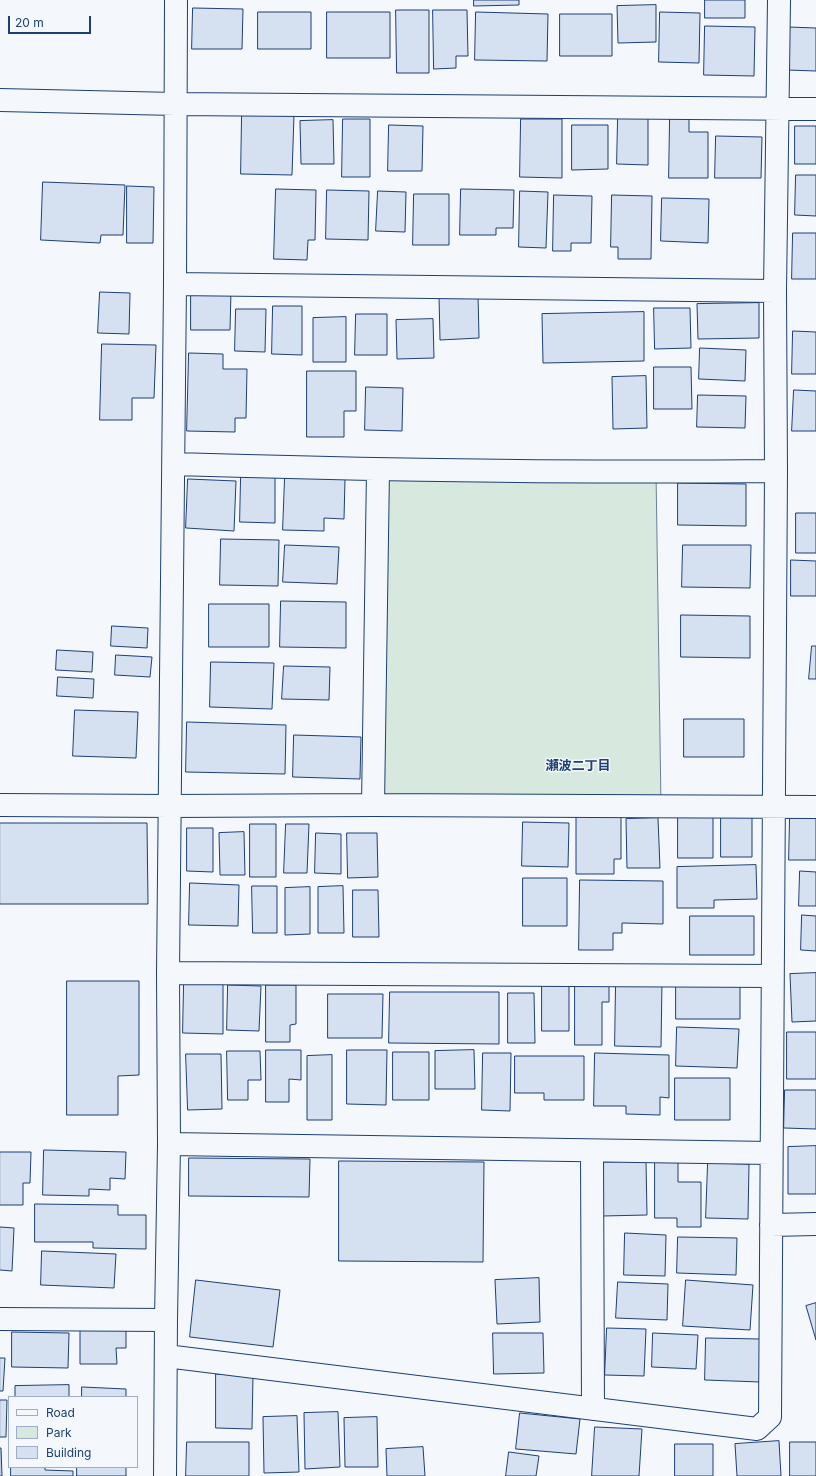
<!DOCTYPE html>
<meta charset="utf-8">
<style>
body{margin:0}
#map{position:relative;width:816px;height:1476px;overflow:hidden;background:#f4f7fb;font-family:Inter,sans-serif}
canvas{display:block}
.legend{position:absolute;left:8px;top:1396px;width:130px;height:72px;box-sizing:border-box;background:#f4f7fb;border:1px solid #9eadc5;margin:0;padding:5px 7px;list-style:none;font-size:12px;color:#1d3f73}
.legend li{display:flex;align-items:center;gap:8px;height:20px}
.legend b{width:20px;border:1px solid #9eadc5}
.scale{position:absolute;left:8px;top:16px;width:83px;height:18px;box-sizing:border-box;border:2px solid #1d3f73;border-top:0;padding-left:5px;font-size:12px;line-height:14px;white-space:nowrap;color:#1d3f73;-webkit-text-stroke:3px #f4f7fb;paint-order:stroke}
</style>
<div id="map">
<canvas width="816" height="1476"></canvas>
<ul class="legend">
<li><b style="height:5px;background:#f4f7fb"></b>Road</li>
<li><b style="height:11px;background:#d7e8df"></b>Park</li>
<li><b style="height:11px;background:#d5e0f0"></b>Building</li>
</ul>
<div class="scale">20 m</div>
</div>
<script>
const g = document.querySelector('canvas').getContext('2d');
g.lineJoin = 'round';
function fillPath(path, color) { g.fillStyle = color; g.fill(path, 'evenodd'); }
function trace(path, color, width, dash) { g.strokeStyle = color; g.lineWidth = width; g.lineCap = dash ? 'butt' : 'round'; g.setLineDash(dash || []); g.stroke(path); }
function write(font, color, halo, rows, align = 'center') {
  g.font = font + ' Inter,"Noto Sans JP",sans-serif'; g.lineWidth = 3; g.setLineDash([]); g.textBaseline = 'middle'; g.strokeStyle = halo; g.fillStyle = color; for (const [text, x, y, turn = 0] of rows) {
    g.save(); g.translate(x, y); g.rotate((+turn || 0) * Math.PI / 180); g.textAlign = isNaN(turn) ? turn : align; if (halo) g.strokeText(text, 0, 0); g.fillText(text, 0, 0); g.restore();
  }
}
const green = new Path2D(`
 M378 470 656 472 661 806 373 805Z`);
const building = new Path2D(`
 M474 0H519V5L474 6Z
 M705 0H745V18H705Z
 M656 5V42L618 43 617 6Z
 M193 8 243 9 242 49H192Z
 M396 10H429V73H397Z
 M433 10H467L468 56H456V68L434 69Z
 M258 12H311V49H258Z
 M327 12H390V58H327Z
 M476 12 548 14 547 61 475 60Z
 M660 12 700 13 699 63 659 62Z
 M560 14H612V56H560Z
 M705 26 755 27 754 76 704 75Z
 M788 27 816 28V71L787 70Z
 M242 114 294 115 292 175 241 174Z
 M618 118H648V165L617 164Z
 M670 118 689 119V132H708V178H669Z
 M343 119H370V177H342Z
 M521 119H562V178L520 177Z
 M333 120 334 164H301L300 121Z
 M389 125 423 126 422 171H388Z
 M572 125H608V169L572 170Z
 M795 126H816V164H795Z
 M716 136 762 137 761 178H715Z
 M796 175H816V216L795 215Z
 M43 182 125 185 123 235H101L100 243 41 240Z
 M127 186 154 187 153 243H127Z
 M276 189 316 190 315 240H308L307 260 274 259Z
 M461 189 514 190 513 228H496V235H460Z
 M327 190 369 191 368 240 326 239Z
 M378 191 406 192 405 232 376 231Z
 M520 191 548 192 546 248 519 247Z
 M414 194H449V245H413Z
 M554 195 592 196 591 243H571V251H553Z
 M612 195 652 196 651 259H618V247H611Z
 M662 198 709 199 708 243 661 241Z
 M793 233H816V279H792Z
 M191 291H231L230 330H191Z
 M100 292 130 293 129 334 98 333Z
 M478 294 479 338 440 340 439 295Z
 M759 303V338L698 339 697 304Z
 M273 306H302V355L272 354Z
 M654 308H690L691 348 655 349Z
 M236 309H266L265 352 235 351Z
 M644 312V361L543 363 542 314Z
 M356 314H387V355H355Z
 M346 317V362H313V318Z
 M433 319 434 358 397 359 396 320Z
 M793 331 816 332V374H792Z
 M102 344 156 345 154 398H132V420H100Z
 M700 348 746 350 745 381 699 379Z
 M189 353 223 354V369H247L246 418H235V432L187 431Z
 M654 367H691L692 409H654Z
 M307 371H356V411H344V437H307Z
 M646 376 647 428 613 429 612 377Z
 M366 387 403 388 402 431 365 430Z
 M794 390 816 391V431H792Z
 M698 395 746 396 745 428 697 427Z
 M241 476H275V523L240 522Z
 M285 477 345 479 344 519 324 518V531L283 530Z
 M188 479 236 481 234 531 186 528Z
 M678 483 746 484V526L678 525Z
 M796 513H816V553H796Z
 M221 539 279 540 278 586 220 585Z
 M285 545 339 547 337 584 283 582Z
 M683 545H751L750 588 682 587Z
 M791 560 816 561V596H791Z
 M281 601 346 602V648L280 647Z
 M209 604H269V647H209Z
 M681 615 750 616V658L681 657Z
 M112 626 148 628 147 648 111 646Z
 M812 646H816V679H809Z
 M57 650 93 652 92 672 56 670Z
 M116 655 152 657 150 677 115 675Z
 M211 662 274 663 272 709 210 707Z
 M284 666 330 667 329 700 282 699Z
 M58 677 94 679 93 698 57 696Z
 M75 710 138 712 136 758 73 756Z
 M684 719H744V757H684Z
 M187 722 286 725 285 774 186 772Z
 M294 735 361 737 360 779 293 777Z
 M678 814H713V858H678Z
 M721 815H752V857H721Z
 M621 816V859H614V874H576V817Z
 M790 817 816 818V860H789Z
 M658 818 660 868H627L626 819Z
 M523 822 569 823 568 867 522 866Z
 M0 823H147L148 904H0Z
 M250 824H276V877H250Z
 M286 824H309L307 873H284Z
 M187 828H213V872L187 871Z
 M244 832 245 875H220L219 833Z
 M316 833 341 834V874L315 873Z
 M347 833H377L378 877 348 878Z
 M756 865 757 899 714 900V908H677V867Z
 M800 871 816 872V906H799Z
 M523 878H567V926H523Z
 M580 880 663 881V924L622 923V933H613V950H579Z
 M190 883 239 885 238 926 189 925Z
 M252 886H277V933H253Z
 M343 886 344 933H318V887Z
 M310 887V934L285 935V888Z
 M353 890H378L379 937H353Z
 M802 915 816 916V951L801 950Z
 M690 916H754V955H690Z
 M816 973V1021L792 1022 790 974Z
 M67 981H139V1075L118 1076V1115H67Z
 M575 981H609V1002H602V1045H575Z
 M616 981H662L661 1047 615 1046Z
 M184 982 223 983V1034L183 1033Z
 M676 983H740V1019H676Z
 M228 985 261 986 259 1031 227 1030Z
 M266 985H296V1024L290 1025V1042H266Z
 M542 985H569V1031H542Z
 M390 992H499V1044L389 1043Z
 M508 993H534L535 1043H508Z
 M328 994H383L382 1038H328Z
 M677 1027 739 1029 737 1068 676 1066Z
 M787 1032H816V1079H787Z
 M266 1050H301V1080L289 1079V1102H266Z
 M347 1050H387L386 1105 347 1104Z
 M474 1050 475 1089H435V1051Z
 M227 1051H260L261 1080H248V1100H228Z
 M393 1052H429V1100H393Z
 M483 1053H511L510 1111 482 1110Z
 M595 1053 669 1055V1098L660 1097V1115L626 1114V1106H594Z
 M186 1054H221L222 1109 188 1110Z
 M332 1055V1120H307V1056Z
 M515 1056H584V1100H544V1093H515Z
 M675 1078H730V1120H675Z
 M785 1090H816V1129L784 1128Z
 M816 1146V1194H788V1147Z
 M44 1150 126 1152 125 1179 110 1178V1190L89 1189V1196L43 1195Z
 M0 1152H31L30 1183H23V1205H0Z
 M189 1158 310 1159 309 1197 189 1196Z
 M655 1160H678V1182H701V1227H677V1218H655Z
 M339 1161 484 1162 483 1262 339 1261Z
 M603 1161H646L647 1215 603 1216Z
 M708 1163 749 1164 748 1219 706 1218Z
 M35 1204 118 1205V1215H146V1249L93 1248V1242H35Z
 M0 1227 14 1228 12 1271 0 1270Z
 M625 1233 666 1235 665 1276 624 1275Z
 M678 1237 737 1238 736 1275 677 1273Z
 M42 1251 116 1254 114 1288 41 1285Z
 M539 1278 540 1322 497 1324 495 1280Z
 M196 1280 280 1290 273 1347 190 1337Z
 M686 1280 753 1285 750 1330 683 1326Z
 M618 1282 668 1284 667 1320 616 1318Z
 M816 1303V1340L806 1306Z
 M126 1328V1348H116L117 1364H80V1329Z
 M607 1328 646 1329 644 1376 605 1375Z
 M12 1332 69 1333 68 1368 12 1367Z
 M493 1333H543L544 1373 494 1374Z
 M653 1333 698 1335 696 1369 652 1367Z
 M706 1338 761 1339 760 1382 705 1380Z
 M0 1358H5L3 1391H0Z
 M216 1374 253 1375 252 1429 216 1428Z
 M69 1385V1397H15V1386Z
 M82 1387 126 1389V1397H82Z
 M0 1400H7L6 1437H0Z
 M338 1412 340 1467 305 1469 304 1413Z
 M520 1413 580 1419 576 1454 516 1449Z
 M297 1416 299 1472 264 1473 263 1417Z
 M377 1417 378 1467H345L344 1418Z
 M595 1427 642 1429 639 1476H592Z
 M779 1441 781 1476H737L735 1444Z
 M187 1442H249V1476H186Z
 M790 1442H816V1476H790Z
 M675 1444H713V1476H675Z
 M423 1447 425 1476H387L386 1449Z
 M0 1448H1L2 1476H0Z
 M509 1452 539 1456 536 1476H506Z
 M11 1467H45V1470L73 1471V1476H11Z
 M77 1467H126V1476H77Z`);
const minor = new Path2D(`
 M0 100 175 104 816 109
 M175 284 775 291
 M174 464C374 470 575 473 776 471
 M0 805 170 806 373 805 816 807
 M373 805 378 470
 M168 973 772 976
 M169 1144 771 1153
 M592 1151 593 1409
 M771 1225 816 1224
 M0 1319 166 1320
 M166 1356 757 1429 770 1417 776 471 775 291 779 0
 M165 1476 166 1320 169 1144 168 973 175 284 176 0`);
const neighbourhoodNames = [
 ["瀬波二丁目",578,766]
];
fillPath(green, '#d7e8df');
trace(green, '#687fa3', 1);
fillPath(building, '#d5e0f0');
trace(building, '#1d3f73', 1);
trace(minor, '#1d3f73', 24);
trace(minor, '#f4f7fb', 22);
write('bold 13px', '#1d3f73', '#f4f7fb', neighbourhoodNames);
</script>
